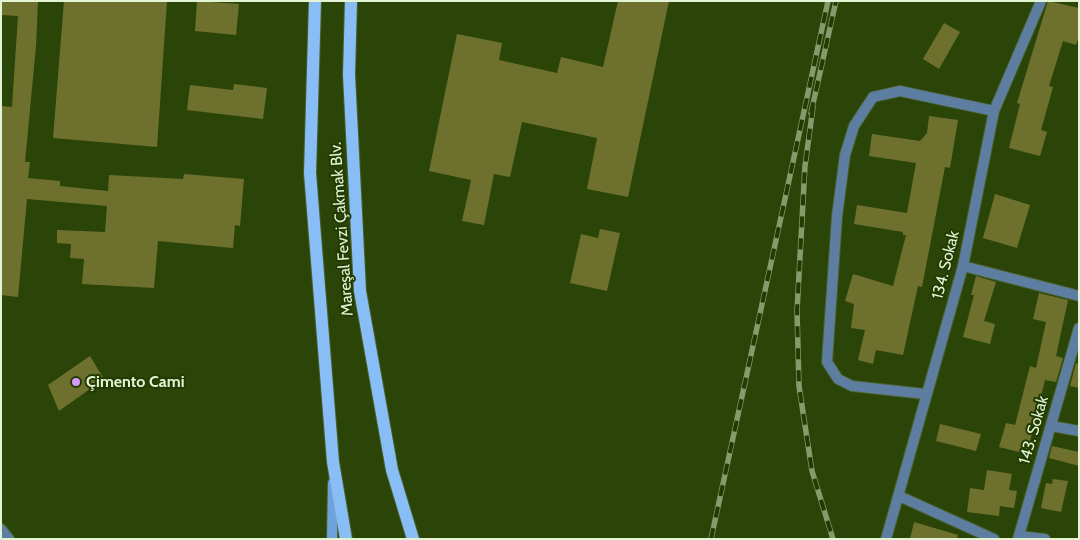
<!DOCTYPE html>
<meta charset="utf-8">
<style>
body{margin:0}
#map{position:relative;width:1080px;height:540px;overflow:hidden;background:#2b4509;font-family:Cabin,sans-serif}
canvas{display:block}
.frame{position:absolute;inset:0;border:2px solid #e3f4d5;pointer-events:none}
</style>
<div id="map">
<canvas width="1080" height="540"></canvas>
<div class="frame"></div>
</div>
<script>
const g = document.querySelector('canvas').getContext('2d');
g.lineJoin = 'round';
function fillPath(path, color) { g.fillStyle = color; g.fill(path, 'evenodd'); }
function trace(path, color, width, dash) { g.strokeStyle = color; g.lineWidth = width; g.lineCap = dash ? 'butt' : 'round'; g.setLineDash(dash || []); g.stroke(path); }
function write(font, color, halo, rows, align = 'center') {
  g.font = font + ' Cabin,sans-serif'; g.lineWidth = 4; g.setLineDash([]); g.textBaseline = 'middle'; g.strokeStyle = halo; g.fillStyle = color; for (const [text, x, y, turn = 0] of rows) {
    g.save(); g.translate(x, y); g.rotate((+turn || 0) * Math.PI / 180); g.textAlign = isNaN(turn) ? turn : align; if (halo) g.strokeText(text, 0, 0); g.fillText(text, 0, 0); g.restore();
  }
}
const building = new Path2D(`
 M1 1H38L36 46 25 162H30L28 178 60 181V186L108 191 109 175 183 179 184 174 244 179 240 226 235 225 233 248 158 241 154 288 82 284 84 259 70 258 71 244 57 243V230L105 232 107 206 27 199 18 297 1 295V106L12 107 18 16 1 15Z
 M64 1H167L157 147 53 138Z
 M197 1 239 4 236 35 195 31Z
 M618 1H669L628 197 587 189 597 138 522 122 510 177 494 174 484 225 462 221 471 180 429 171 457 34 502 43 499 60 557 73 561 57 603 67Z
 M1048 1 1079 8V37L1076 45 1063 41 1049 86 1053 87 1041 130 1047 132 1040 156 1009 148 1020 104 1017 103Z
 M944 23 960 32 939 69 923 59Z
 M234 84 267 88 263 119 187 110 190 85 233 90Z
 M929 116 958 120 950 168 945 167 922 287 918 286 903 355 876 350 873 364 858 360 865 330 851 328 854 304 845 301 853 274 893 286 906 235H903V232L854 224 857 205 907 213 916 163 869 156 872 134 920 141 927 133Z
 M995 194 1030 205 1017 248 983 238Z
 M600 229 620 233 607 291 570 283 581 234 598 238Z
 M976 276 996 282 984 321 995 324 990 344 963 337 974 295H971Z
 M1039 293 1068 300 1056 356 1063 358 1056 382 1045 380 1027 454 999 447 1006 423 1015 425 1030 366 1036 368 1046 322 1033 319Z
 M90 356 104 379 59 411 48 385Z
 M1076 363 1079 364V388L1070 386Z
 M940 424 981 434 976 451 936 441Z
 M1052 446 1079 452V466L1049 458Z
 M987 470 1012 474 1009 490 1017 491 1014 508 1000 506 999 516 967 512 970 488 984 490Z
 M1053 479 1068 481 1061 512 1041 508 1046 483 1052 484Z
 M914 522 958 535 957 539H910Z`);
const street = new Path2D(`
 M963 266 1079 296
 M925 394 852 386 838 379 827 362 837 216 845 155 854 126 873 97 900 91 994 111
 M1051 426 1079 431
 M899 496 994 539
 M1 529 9 539
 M1019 536 1045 539
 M886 539 963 266 994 111 1041 1
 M1018 539 1079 328`);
const secondary = new Path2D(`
 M332 539 333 483`);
const primary = new Path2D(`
 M315 1 310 173 333 462 346 539
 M351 1 349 75 360 291 392 470 413 539`);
const rail = new Path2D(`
 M813 107 805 166 797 311 799 386 812 471 833 539
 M811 113 836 1
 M711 539 828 1`);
const markers = [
 [76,382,5,"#d59bfb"]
];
const streetNames = [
 ["Mareşal Fevzi Çakmak Blv.",342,229,-94],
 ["134. Sokak",946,265,-76],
 ["143. Sokak",1034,430,-74]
];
const poiNames = [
 ["Çimento Cami",86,382]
];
fillPath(building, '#6e712e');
trace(street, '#48612a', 12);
trace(secondary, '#48612a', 12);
trace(primary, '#48612a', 14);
trace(street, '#5e7ea1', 10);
trace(secondary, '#6fa2d9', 10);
trace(primary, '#89bdf5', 12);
trace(rail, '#859b6d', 5.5);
trace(rail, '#213b00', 4, [11]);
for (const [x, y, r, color] of markers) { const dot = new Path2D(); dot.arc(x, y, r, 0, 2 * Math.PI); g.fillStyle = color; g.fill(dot); trace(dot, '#213b00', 2); }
write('16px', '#e3f4d5', '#213b00', streetNames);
write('bold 16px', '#e3f4d5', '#213b00', poiNames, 'left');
</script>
